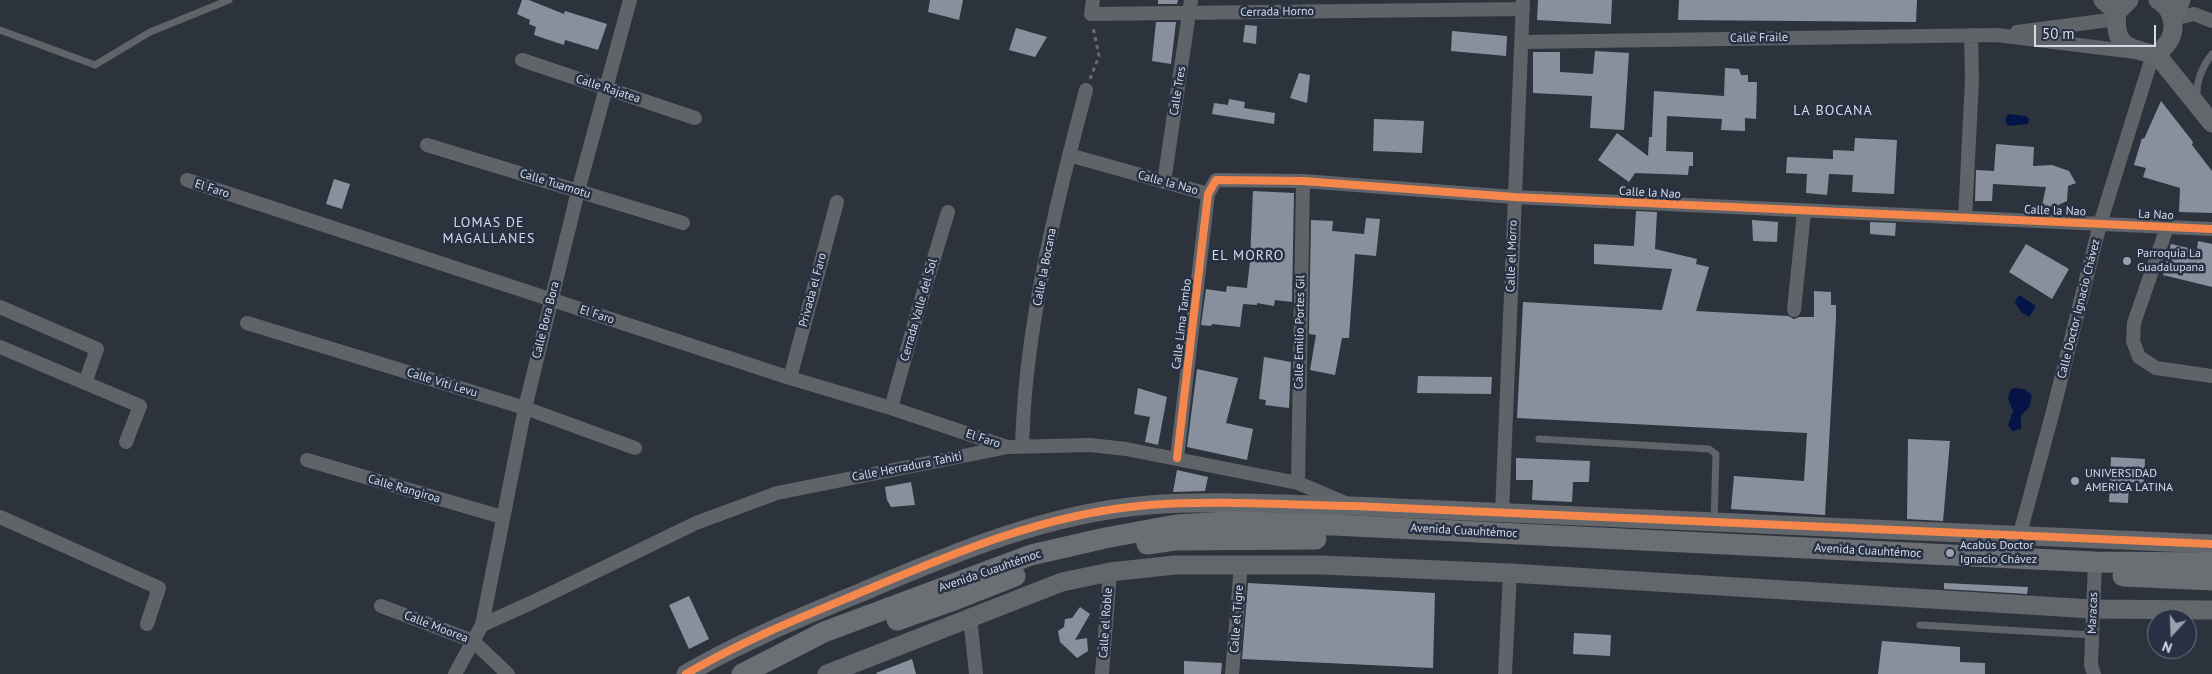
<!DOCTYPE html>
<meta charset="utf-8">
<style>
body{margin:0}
#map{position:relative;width:2212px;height:674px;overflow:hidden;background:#2d333d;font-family:"PT Sans",sans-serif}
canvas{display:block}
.north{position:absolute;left:2147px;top:609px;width:50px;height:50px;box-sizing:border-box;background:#273143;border:1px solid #6d7585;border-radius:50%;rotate:200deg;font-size:14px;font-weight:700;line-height:20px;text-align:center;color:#d5dce8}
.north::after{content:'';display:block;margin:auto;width:18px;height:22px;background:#9aa1ac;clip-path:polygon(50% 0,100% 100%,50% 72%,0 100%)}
.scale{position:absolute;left:2034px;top:25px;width:122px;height:22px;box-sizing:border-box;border:2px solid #d5dce8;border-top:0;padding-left:6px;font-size:15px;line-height:18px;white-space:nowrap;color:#d5dce8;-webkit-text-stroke:4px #273143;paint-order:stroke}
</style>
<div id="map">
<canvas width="2212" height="674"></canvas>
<div class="north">N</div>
<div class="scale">50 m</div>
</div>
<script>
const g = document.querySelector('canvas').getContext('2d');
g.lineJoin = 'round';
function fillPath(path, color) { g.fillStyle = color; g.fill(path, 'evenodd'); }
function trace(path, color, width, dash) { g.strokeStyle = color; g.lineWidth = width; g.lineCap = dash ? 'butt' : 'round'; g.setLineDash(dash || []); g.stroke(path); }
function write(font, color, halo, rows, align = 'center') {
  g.font = font + ' "PT Sans",sans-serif'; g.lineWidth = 5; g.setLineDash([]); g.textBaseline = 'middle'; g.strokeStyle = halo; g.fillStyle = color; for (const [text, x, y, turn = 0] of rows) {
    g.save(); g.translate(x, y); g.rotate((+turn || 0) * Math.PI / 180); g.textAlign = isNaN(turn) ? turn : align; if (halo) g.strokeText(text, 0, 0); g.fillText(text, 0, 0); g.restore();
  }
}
const water = new Path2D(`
 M2008 114 2026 116 2029 119 2028 124 2008 126 2005 120Z
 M2018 296H2021L2036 306 2029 317 2021 312 2015 303Z
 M2015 388 2024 389 2032 395 2030 406 2021 416V429L2012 431 2008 425 2013 411 2008 398 2011 389Z`);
const building = new Path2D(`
 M522 0H529L564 14 565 11 607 24 598 50 565 40 564 45 534 35 536 27 529 24 530 20 517 14Z
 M930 0H963L959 20 928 12Z
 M1158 0H1178L1177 4H1158Z
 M1538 0H1612L1611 24 1537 20Z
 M1679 0H1917L1916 22 1678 20Z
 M1156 22H1176L1171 64 1152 61Z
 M1245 25 1257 26 1256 44 1243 42Z
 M1016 28 1047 37 1035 57 1009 50Z
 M1452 31 1507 36 1506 56 1451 51Z
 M1595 51 1629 53 1624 130 1590 128 1592 96 1533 93V52H1560V72L1593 74Z
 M1725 68 1739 69 1741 75H1748V82H1757L1756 119 1745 118V131L1721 130 1722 119 1667 116 1666 151 1693 152V166H1689L1688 175 1635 173 1629 182 1598 160 1617 133 1648 156 1649 137H1652L1654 91 1724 96Z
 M1299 73 1310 75 1307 103 1290 98Z
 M1229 99 1245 102 1244 108 1275 113 1274 124 1212 114 1214 103 1228 105Z
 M2161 101 2193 142 2192 145 2212 171V213L2179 212 2180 188 2143 177 2146 168 2134 165 2142 138 2144 139Z
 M1374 119 1424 121 1422 153 1373 151Z
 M1855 138 1897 140 1894 194 1852 192 1853 175 1829 174 1827 195 1806 193 1807 174 1786 173 1787 157 1833 159V150L1854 151Z
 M1996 144 2034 147 2033 166 2052 165 2069 171 2076 183 2068 186 2067 201 2054 207 2042 205 2046 187 1993 184 1992 201H1975L1976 170 1994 171Z
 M334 179 350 184 342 209 326 204Z
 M1253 191 1294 193 1292 302 1275 300 1274 306 1257 303V305L1243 304 1240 327 1212 324 1211 326 1201 325 1206 289 1226 292 1227 286 1247 288 1250 261Z
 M1636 211 1657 212 1655 249 1697 259 1696 264 1709 267 1696 311 1788 316 1794 319 1799 317H1814V291L1831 292V305H1836V318L1825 515 1731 509 1734 476 1804 481 1807 433 1517 418 1523 302 1662 310 1672 269 1594 264V244L1634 246Z
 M1366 218 1380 219 1376 256 1355 254 1349 338H1342L1335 375 1310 370 1316 335 1309 334 1311 220 1333 221 1332 231 1364 234Z
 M1752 220 1778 222 1777 242 1753 241Z
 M1870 222 1896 223 1895 236 1870 234Z
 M2198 241 2212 244V287L2163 275 2171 244 2197 250Z
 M2026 244 2069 269 2052 299 2009 272Z
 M1264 357 1291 362 1289 408 1265 405 1266 400 1259 399Z
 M1197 369 1238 378 1226 423 1253 429 1247 460 1187 447Z
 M1418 376 1492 377 1491 394 1417 393Z
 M1138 388 1167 397 1158 445 1145 442 1150 417 1134 414Z
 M1908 439 1950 441 1943 521 1907 519Z
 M2111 457 2145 459 2144 483 2129 482 2128 503 2109 502Z
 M1516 458 1590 461 1589 482H1573L1572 502 1532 500 1533 480H1516Z
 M1177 470 1208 477 1205 491 1173 492Z
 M911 482 915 505 891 507 887 500 885 487Z
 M1248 583 1435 593 1433 668 1242 659Z
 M1944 583 2028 587 2027 594 1944 589Z
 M689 596 709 639 689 649 669 605Z
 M1080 607 1090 614 1075 640 1087 638 1088 651 1077 658 1060 642 1058 631 1064 627 1065 619 1072 618Z
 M1574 633 1611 635 1610 656 1573 654Z
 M1882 641 1960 647V662L1985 663V674H1878Z
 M912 659 916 674H877L876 673Z
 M1184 661 1222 663 1221 674H1184Z`);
const path = new Path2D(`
 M1090 79 1099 56 1093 27`);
const lane = new Path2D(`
 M0 30 95 65 150 32 229 0
 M2197 97C2196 81 2202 67 2212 54
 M1539 439 1709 449 1716 454 1714 522
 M1920 625 2092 635`);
const street = new Path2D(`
 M1093 0 1091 14 1523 9
 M2173 19 2194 14 2212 21
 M2017 32 2117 19
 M1522 42 1997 35 2135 52
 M522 60 695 118
 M427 145 683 223
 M1069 155 1208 194
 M187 180 790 378 891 408 1007 447
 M1164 182 1191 0
 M1965 218 1972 80 1971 35
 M2167 227 2134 323 2133 341 2139 357 2156 368 2212 376
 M0 307 97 349 85 383
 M1794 310 1804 212
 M247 323 525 408 635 448
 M0 347 140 406 126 442
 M790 378 837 202
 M891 408 919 307 948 212
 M1022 446C1023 422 1024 398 1027 374 1037 281 1062 181 1086 90
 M1177 458 1208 194 1216 180 1303 181 1514 197 2212 229
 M307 460 502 517
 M1298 483 1303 181
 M1502 513 1523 0
 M0 517 159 588 147 624
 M2019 537 2052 415 2100 224 2153 54
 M381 606 473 641 508 674
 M970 617 976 674
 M482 625 533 602 696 523 777 493 1008 447 1090 445 1126 449 1298 483 1348 504
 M455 674 482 625 525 408 578 191 630 0
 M1102 674 1110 572
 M1232 674 1241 564
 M1505 674 1510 573
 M2094 674 2091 665 2095 562`);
const secondary = new Path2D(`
 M2103 0 2117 12
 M2129 0 2117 12C2113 47 2128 48 2157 55L2212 123
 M2173 19 2181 0
 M2157 55C2161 50 2168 44 2170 39 2177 25 2171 7 2158 0
 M686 674C740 642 799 618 857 594 951 554 1046 513 1149 505 1217 500 1285 505 1353 506L2212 544
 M827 674 1062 582 1110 572 1175 565H1322L1510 573 2092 609 2212 610`);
const primary = new Path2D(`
 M1147 544 1175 540 1316 539
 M2123 576 2212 580
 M897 620 954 600 1015 576
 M742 674 824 632 1031 555 1105 538 1176 525 1227 522 1333 525 2095 562 2212 563`);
const cycleway = new Path2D(`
 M1177 458 1208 194 1216 180 1303 181 1514 197 2212 229
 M686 674C740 642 799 618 857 594 951 554 1046 513 1149 505 1217 500 1285 505 1353 506L2212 544`);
const markers = [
 [2127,261,5,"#9aa1ac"],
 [2075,481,5,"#9aa1ac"],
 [1950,553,5,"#9aa1ac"]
];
const streetNames = [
 ["Cerrada Horno",1277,12,-1],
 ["Calle Fraile",1759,38,-1],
 ["Calle Rajatea",608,89,18],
 ["Calle Tres",1178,91,-81],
 ["Calle la Nao",1168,183,15],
 ["Calle Tuamotu",555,184,17],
 ["El Faro",212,189,18],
 ["Calle la Nao",1650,193,3],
 ["Calle la Nao",2055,211,2],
 ["La Nao",2156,215,3],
 ["Calle el Morro",1512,256,-88],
 ["Calle la Bocana",1045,267,-79],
 ["Privada el Faro",813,290,-75],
 ["Calle Doctor Ignacio Chávez",2079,309,-76],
 ["Cerrada Valle del Sol",919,310,-74],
 ["El Faro",597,315,18],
 ["Calle Bora Bora",546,320,-76],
 ["Calle Lima Tambo",1182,324,-83],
 ["Calle Emilio Portes Gil",1300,332,-89],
 ["Calle Viti Levu",442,383,17],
 ["El Faro",983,439,18],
 ["Calle Herradura Tahiti",907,467,-11],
 ["Calle Rangiroa",404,489,16],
 ["Avenida Cuauhtémoc",1464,531,3],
 ["Avenida Cuauhtémoc",1868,551,3],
 ["Avenida Cuauhtémoc",990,571,-19],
 ["Maracas",2093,613,-88],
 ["Calle el Tigre",1237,619,-86],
 ["Calle el Roble",1106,623,-86],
 ["Calle Moorea",436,627,21]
];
const poiNames = [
 ["Parroquia La",2137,254],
 ["Guadalupana",2137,268],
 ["UNIVERSIDAD",2085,474],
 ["AMERICA LATINA",2085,488],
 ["Acabús Doctor",1960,546],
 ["Ignacio Chávez",1960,560]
];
const neighbourhoodNames = [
 ["LA BOCANA",1833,111],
 ["LOMAS DE",489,223],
 ["MAGALLANES",489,239],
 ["EL MORRO",1248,256]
];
fillPath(water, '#051447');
fillPath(building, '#89909d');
trace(path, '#686b70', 3, [4, 4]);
trace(lane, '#606368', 7);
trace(street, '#606368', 14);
trace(secondary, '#63666b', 19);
trace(primary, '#6b6e73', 21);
trace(cycleway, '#f5874c', 8);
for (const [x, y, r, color] of markers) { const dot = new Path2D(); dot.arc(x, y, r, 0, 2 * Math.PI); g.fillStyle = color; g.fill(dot); trace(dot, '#273143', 2); }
write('12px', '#d5dce8', '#273143', streetNames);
write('12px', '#d5dce8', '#273143', poiNames, 'left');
g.letterSpacing = '1px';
write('14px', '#d5dce8', '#273143', neighbourhoodNames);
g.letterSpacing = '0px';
</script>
